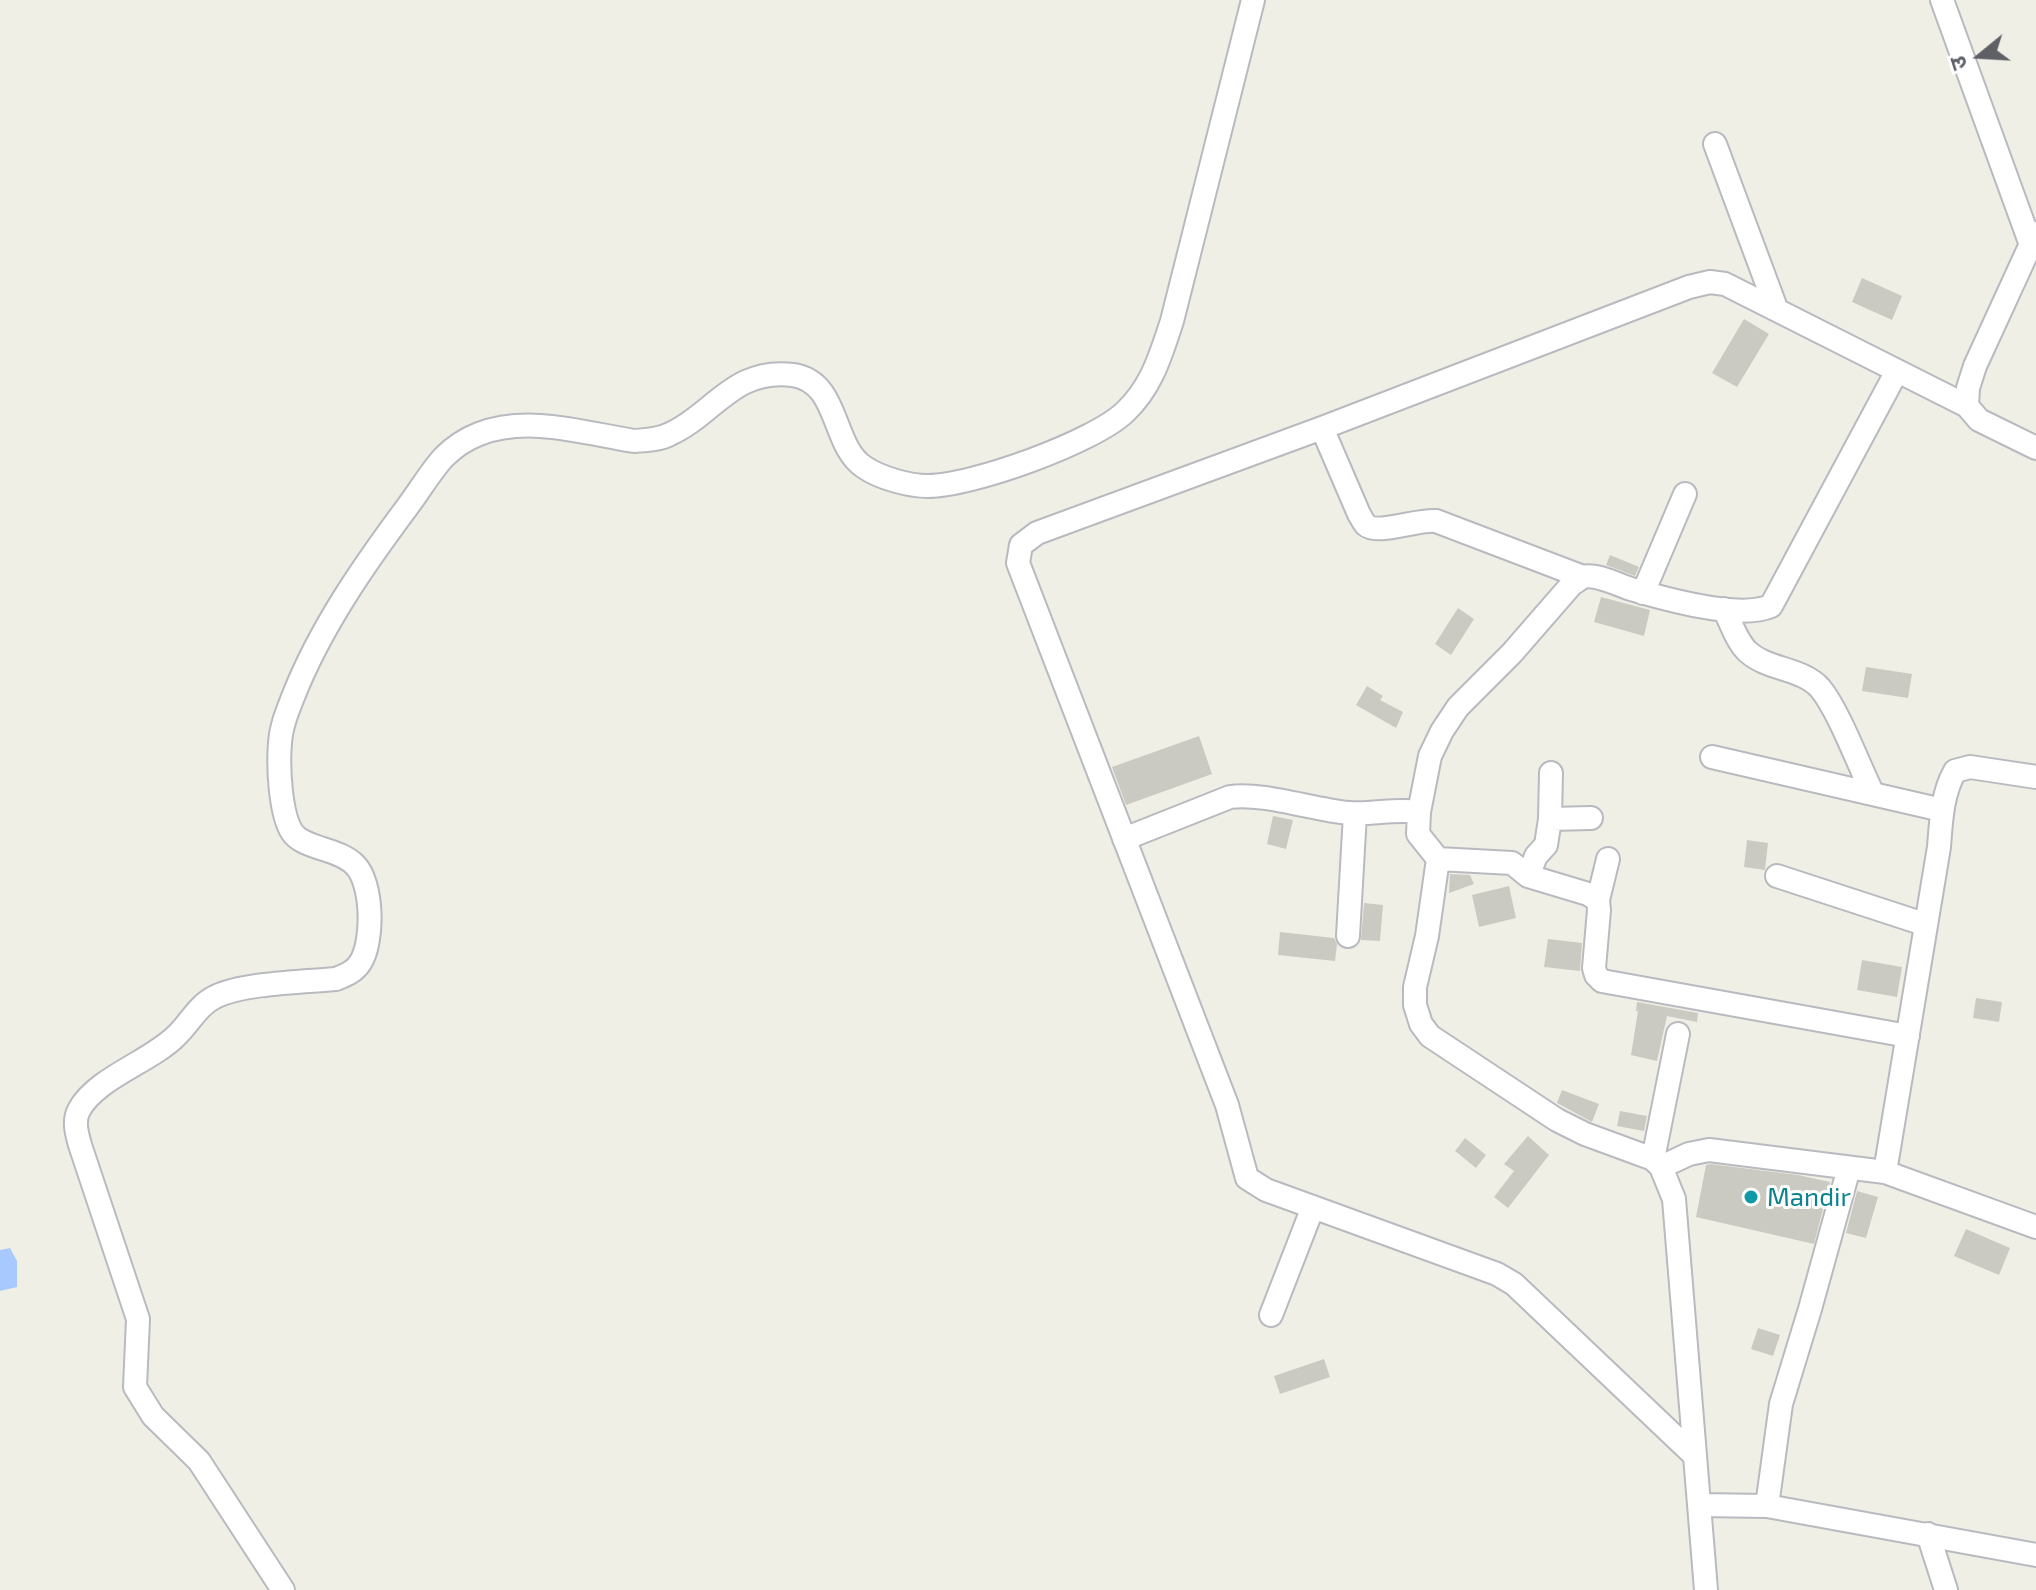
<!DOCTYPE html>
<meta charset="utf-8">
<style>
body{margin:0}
#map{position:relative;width:2036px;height:1590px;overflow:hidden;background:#f0efe6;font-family:"Exo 2","Noto Sans Devanagari",sans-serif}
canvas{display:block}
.north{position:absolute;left:1940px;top:16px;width:80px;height:80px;-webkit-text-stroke:6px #fff;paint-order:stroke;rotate:252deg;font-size:22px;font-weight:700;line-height:32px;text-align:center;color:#5e6066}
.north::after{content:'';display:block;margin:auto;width:28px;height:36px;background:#5e6066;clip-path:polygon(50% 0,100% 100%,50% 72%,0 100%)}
</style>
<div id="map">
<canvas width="2036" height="1590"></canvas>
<div class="north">उ</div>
</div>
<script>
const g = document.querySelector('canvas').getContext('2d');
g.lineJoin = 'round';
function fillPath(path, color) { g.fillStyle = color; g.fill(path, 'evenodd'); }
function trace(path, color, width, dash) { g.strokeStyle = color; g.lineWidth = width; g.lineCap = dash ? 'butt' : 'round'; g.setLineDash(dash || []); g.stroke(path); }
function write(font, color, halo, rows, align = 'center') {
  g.font = font + ' "Exo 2",sans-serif'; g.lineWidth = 6; g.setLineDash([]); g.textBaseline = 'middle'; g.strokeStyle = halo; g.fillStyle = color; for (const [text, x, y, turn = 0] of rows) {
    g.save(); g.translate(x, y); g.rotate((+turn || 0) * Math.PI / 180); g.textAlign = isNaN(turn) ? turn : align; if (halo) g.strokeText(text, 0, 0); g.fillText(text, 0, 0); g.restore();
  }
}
const water = new Path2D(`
 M10 1248 17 1261V1287L0 1291V1250Z`);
const building = new Path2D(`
 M1862 278 1902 296 1892 320 1852 302Z
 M1744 319 1769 334 1737 387 1712 373Z
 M1610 555 1639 567 1635 576 1606 565Z
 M1601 597 1650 610 1644 636 1594 622Z
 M1458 608 1474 619 1451 655 1435 644Z
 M1866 667 1912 674 1908 698 1862 691Z
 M1367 686 1383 696 1380 700 1403 712 1396 728 1356 705Z
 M1199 736 1212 774 1126 805 1112 767Z
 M1273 816 1293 820 1286 849 1267 844Z
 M1747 840 1768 843 1765 870 1744 867Z
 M1450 874 1470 875 1474 884 1449 893Z
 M1509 886 1516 918 1479 927 1472 895Z
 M1364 903 1383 905 1380 941 1361 940Z
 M1280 932 1334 938 1337 944 1335 961 1278 955Z
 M1548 939 1582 943 1580 971 1544 967Z
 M1862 960 1902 967 1897 997 1857 990Z
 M1976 998 2002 1002 1999 1022 1973 1018Z
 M1637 1002 1698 1013 1697 1022 1667 1016 1657 1061 1631 1055 1638 1011H1636Z
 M1562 1090 1599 1104 1592 1122 1557 1103Z
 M1620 1111 1647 1116 1644 1131 1617 1126Z
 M1528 1136 1549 1155 1508 1208 1494 1197 1514 1171 1504 1164Z
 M1465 1138 1486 1155 1476 1168 1455 1151Z
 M1710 1164 1798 1175 1830 1182 1814 1244 1696 1217 1706 1165Z
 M1857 1191 1878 1197 1866 1238 1846 1233Z
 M1966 1229 2010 1248 1999 1275 1954 1256Z
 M1758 1328 1780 1335 1773 1356 1751 1349Z
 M1324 1359 1330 1377 1280 1394 1274 1376Z`);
const minor = new Path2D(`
 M1942 0 2031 245
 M1715 144 1776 308
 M2036 233 1975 366 1968 388 1967 406 1979 420 2036 448
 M1322 428 1359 514C1361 517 1363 522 1366 525 1377 535 1418 519 1436 521L1583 577
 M1643 593 1685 494
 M1724 609C1731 623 1737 642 1748 652 1768 670 1802 668 1820 688 1839 711 1859 766 1873 794
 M1712 757 1942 810
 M1550 819 1551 773
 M1124 839 1230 797C1262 792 1314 810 1349 813 1373 815 1395 808 1419 812
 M1438 859 1512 863 1528 876 1588 894 1598 900
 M1608 859 1598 900 1599 910 1594 968 1596 975 1602 981 1908 1036
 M1528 876 1536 856 1546 845 1550 819 1591 818
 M1777 876 1924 924
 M1348 936 1355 814
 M1653 1159 1678 1034
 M1661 1167 1689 1154 1709 1150 1885 1172 2036 1227
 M1885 1172 1939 847C1941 821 1942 794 1955 771L1970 767 2036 777
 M1271 1315 1313 1207
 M1693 1454 1514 1284 1497 1274 1266 1190 1247 1178 1227 1105 1018 563 1021 545 1037 533 1322 428 1689 287 1710 282 1725 284 1967 406
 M1700 1505 1767 1506 2036 1555
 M1767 1506 1781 1404 1810 1309 1849 1168
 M1928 1534 1946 1590
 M283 1590 199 1461 153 1416 135 1387 138 1319 80 1145C77 1134 73 1121 79 1110 96 1078 150 1062 176 1036 189 1024 198 1005 215 997 243 983 303 982 336 979 346 975 354 972 360 963 374 942 373 883 355 865 339 848 303 849 292 832 280 813 278 766 280 743 281 727 287 712 293 697 320 628 364 565 408 506 420 490 431 471 444 457 454 447 466 439 479 434 528 415 584 433 634 441 646 440 659 440 670 434 713 415 734 367 793 375 840 382 831 445 864 467 880 478 909 486 928 486 972 486 1094 442 1125 412 1152 387 1161 354 1172 321L1253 0
 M1706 1590 1674 1199 1661 1167 1653 1159 1585 1134 1557 1120 1430 1036 1421 1024 1415 1005V987L1427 936 1438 859 1418 834 1419 812 1430 756 1442 731 1458 707 1512 653 1572 584C1576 582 1579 579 1583 577 1596 573 1618 585 1631 589 1665 599 1738 620 1771 606L1897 371`);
const markers = [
 [1751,1197,8,"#0f9aa8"]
];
const cultureNames = [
 ["Mandir",1767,1197]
];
fillPath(water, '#a8c9fe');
fillPath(building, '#cbcac2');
trace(minor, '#b8bac0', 26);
trace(minor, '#fff', 22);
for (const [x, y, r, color] of markers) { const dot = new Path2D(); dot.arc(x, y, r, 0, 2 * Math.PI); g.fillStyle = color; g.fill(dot); trace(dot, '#fff', 3); }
write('26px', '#0d838f', '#fff', cultureNames, 'left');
</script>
